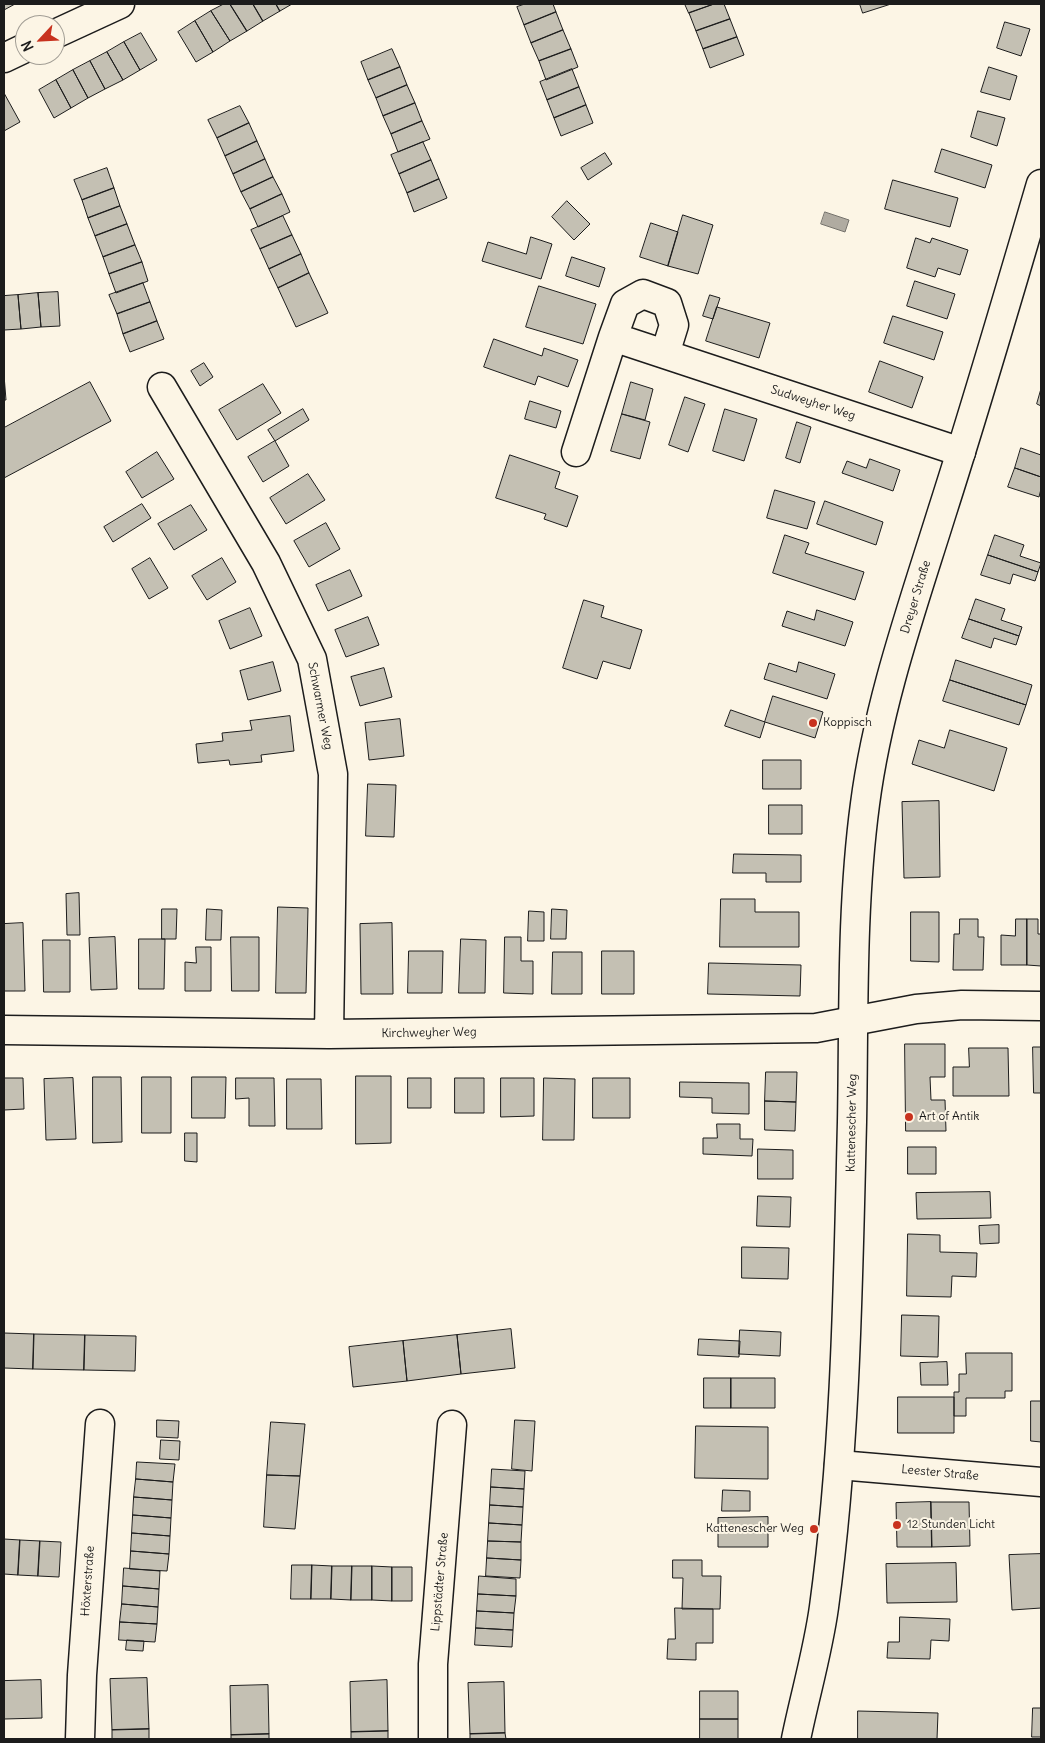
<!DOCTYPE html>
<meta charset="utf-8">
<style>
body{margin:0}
#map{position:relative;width:1045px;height:1743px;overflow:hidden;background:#fcf5e5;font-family:Delius,sans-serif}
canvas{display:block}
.frame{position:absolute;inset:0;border:5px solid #1c1c1c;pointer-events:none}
.north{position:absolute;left:15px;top:15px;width:50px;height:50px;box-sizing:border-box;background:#fcf5e5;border:1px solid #a29e95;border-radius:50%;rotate:245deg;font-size:14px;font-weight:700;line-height:20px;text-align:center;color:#1c1c1c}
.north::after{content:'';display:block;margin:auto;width:18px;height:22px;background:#c8321e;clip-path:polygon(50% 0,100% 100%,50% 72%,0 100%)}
</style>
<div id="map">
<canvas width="1045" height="1743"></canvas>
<div class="frame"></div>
<div class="north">N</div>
</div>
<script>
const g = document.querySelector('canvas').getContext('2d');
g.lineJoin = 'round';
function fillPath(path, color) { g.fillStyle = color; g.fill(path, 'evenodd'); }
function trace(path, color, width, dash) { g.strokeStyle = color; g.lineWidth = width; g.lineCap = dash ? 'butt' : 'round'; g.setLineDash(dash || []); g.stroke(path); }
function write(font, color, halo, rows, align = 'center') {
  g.font = font + ' Delius,sans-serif'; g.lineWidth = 4; g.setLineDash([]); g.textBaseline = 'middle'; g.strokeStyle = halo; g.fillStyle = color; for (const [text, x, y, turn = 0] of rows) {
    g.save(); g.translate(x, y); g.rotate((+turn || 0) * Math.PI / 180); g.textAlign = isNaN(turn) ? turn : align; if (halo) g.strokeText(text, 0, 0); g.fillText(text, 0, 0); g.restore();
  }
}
const water = new Path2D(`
 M825 212 849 220 845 232 821 224Z`);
const building = new Path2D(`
 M4 4H15L4 10Z
 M224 4H230L247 31 230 41 211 11Z
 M230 4H253L263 21 247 31Z
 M253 4H276L280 11 263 21Z
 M276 4H292L280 11Z
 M525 4H553L556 12 524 25 517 7Z
 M685 4H714L689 13Z
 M714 4H724L730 19 696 31 689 13Z
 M860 4H891L863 13Z
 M211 11 230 41 213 52 195 21Z
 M556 12 563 30 531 43 524 25Z
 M730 19 737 37 703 49 696 31Z
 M195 21 213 52 196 62 178 32Z
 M1005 22 1030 29 1021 56 997 48Z
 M563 30 571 49 539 61 531 43Z
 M141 33 157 60 140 70 124 42Z
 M737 37 744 55 710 68 703 49Z
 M124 42 140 70 123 80 107 52Z
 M392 49 400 67 368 80 361 62Z
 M571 49 578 67 546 80 539 61Z
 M107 52 123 80 105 89 90 61Z
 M90 61 105 89 88 98 73 70Z
 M400 67 407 85 376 98 368 80Z
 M989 67 1017 76 1010 100 981 92Z
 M572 69 579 87 547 100 540 82Z
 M73 70 88 98 71 108 56 80Z
 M56 80 71 108 54 118 39 90Z
 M407 85 415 103 383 116 376 98Z
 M579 87 586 105 554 118 547 100Z
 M4 93 20 122 4 131Z
 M415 103 422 121 391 134 383 116Z
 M586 105 593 123 561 136 554 118Z
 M240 106 249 123 217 138 208 120Z
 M978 111 1005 118 997 146 971 137Z
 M422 121 430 139 398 152 391 134Z
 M249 123 257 141 225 156 217 138Z
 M257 141 265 159 233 174 225 156Z
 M423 142 431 160 399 174 391 155Z
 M942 149 992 165 985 188 935 172Z
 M605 153 612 164 588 180 581 168Z
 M265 159 273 177 241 192 233 174Z
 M431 160 439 179 407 193 399 174Z
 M107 168 114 188 82 200 74 180Z
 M273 177 282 194 250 209 241 192Z
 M439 179 447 198 414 212 407 193Z
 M893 180 958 198 950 227 885 209Z
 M114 188 120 206 88 218 82 200Z
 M282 194 290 212 258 227 250 209Z
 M567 201 590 224 574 240 552 217Z
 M120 206 127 224 95 236 88 218Z
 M683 215 713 225 698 274 668 266Z
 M283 216 292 235 260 249 251 230Z
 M651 223 678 232 668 266 640 257Z
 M127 224 135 245 103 257 95 236Z
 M292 235 301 254 269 269 260 249Z
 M531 237 552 244 541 279 482 261 488 242 526 254Z
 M916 238 930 243 932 238 968 250 960 275 938 268 935 277 907 268Z
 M135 245 142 262 109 274 103 257Z
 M301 254 309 273 278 288 269 269Z
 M572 257 605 268 599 287 566 276Z
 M142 262 148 281 116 293 109 274Z
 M309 273 328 313 296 327 278 288Z
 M915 281 955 294 947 319 907 306Z
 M143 283 150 302 117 314 109 295Z
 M539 286 596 304 583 344 526 327Z
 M58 292 60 326 41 327 38 293Z
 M38 293 41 327 21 329 18 295Z
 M18 295 21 329 4 330V296Z
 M710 295 720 298 713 319 703 316Z
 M150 302 157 321 123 334 117 314Z
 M717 307 770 323 759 358 706 341Z
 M893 316 943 332 934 360 884 343Z
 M157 321 164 339 130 352 123 334Z
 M494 339 542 356 544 348 578 360 568 387 538 376 535 385 484 367Z
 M880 361 923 377 912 408 869 392Z
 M204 363 213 377 200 386 191 371Z
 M4 375 6 400H4Z
 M90 382 111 421 4 478V428Z
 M631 382 653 389 645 420 622 414Z
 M263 384 281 413 237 440 219 410Z
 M1041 389V406L1037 404Z
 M685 397 705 404 688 452 669 445Z
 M530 401 561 411 556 428 525 419Z
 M303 409 309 420 275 441 268 430Z
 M725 409 757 419 744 461 713 451Z
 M622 414 650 422 640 459 611 451Z
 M797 422 811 427 800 463 786 458Z
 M275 441 289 466 263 482 248 457Z
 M1021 448 1041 455V477L1015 468Z
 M157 452 174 479 142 498 126 472Z
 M510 455 560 472 555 488 578 496 567 527 544 519 546 514 496 498Z
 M870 459 900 470 893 491 842 473 847 461 866 468Z
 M1015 468 1041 477V489L1039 497 1008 487Z
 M308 474 325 500 286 524 270 498Z
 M775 490 815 502 807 529 767 518Z
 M825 501 883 522 876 545 817 524Z
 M142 504 151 518 113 542 104 527Z
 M191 505 207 530 174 550 158 524Z
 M326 523 340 549 309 567 294 541Z
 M785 535 809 543 805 553 864 572 855 600 773 573Z
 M995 535 1024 545 1020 556 1041 563 1038 572 988 555Z
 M988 555 1038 572 1035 581 1013 574 1010 584 981 575Z
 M150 558 168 588 149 599 132 569Z
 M222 558 236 582 207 600 192 576Z
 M350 570 362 596 328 611 316 585Z
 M976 599 1005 609 1001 620 1022 627 1019 636 969 619Z
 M584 600 604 606 601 617 642 630 630 669 603 661 597 679 563 668Z
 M250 608 262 636 230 649 219 621Z
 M817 610 853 622 845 646 782 626 787 611 814 620Z
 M368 617 379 645 346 657 335 630Z
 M969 619 1019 636 1016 645 994 638 991 648 962 638Z
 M956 660 1032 685 1026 705 950 680Z
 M273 662 281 691 248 700 240 671Z
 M799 662 835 674 827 699 764 679 769 663 796 672Z
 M384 668 392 697 360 706 351 677Z
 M950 680 1026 705 1019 725 943 701Z
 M773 696 823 712 815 738 765 722Z
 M731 710 765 722 760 738 725 726Z
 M290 716 294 751 261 755 262 762 230 765 229 760 198 763 196 744 223 741 222 733 252 730 250 721Z
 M400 719 404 756 369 760 365 723Z
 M950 730 1007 748 994 791 912 764 919 740 944 748Z
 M763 760H801V789H763Z
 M368 784 396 785 394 837 366 836Z
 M939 801 940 877 904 878 902 802Z
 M769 805H802V834H769Z
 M734 854 801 855V882H766V873H733Z
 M79 893 80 935H67L66 894Z
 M721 899H755V912H799V947H720Z
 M278 907 308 908 306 993H276Z
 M162 909H177L176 939H162Z
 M207 909 222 910 221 940H206Z
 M552 909 567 910 566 939H551Z
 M529 911 544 912V941H528Z
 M911 912H939V962L911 961Z
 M960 919H978V937H984L983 970H953L954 934H959Z
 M1016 919H1027V965H1001V935L1015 936Z
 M1027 919H1038V934H1041V966L1027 965Z
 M23 923 25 991H4V924Z
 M392 923 393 994H361L360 924Z
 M115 937 117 989 91 990 89 938Z
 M231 937H259V991H232Z
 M505 937H521V961H533V994L504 993Z
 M139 939H165L164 989H139Z
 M461 939 486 940 485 993H459Z
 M43 940H70V992H44Z
 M196 947H211V991H185V962L196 963Z
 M409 951H443L442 993H408Z
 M602 951H634V994H602Z
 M553 952H582V994H552Z
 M709 963 801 965 800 996 708 994Z
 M905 1044H945V1077H930L931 1100H945L946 1131H906Z
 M1033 1047H1041V1093H1034Z
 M969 1048H1008L1009 1096H953V1067H969Z
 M766 1072H797L796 1102 765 1101Z
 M356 1076H391V1143L356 1144Z
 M93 1077H121L122 1142 93 1143Z
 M142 1077H171V1133H142Z
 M192 1077H226L225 1118H192Z
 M4 1078H23L24 1109 4 1110Z
 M73 1078 76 1139 46 1140 44 1079Z
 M236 1078H274L275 1126H249V1098L236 1099Z
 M408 1078H431V1108H408Z
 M455 1078H484V1113H455Z
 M501 1078H534V1116L501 1117Z
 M544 1078 575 1079 574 1140H543Z
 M593 1078H630V1118H593Z
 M287 1079H321L322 1129H287Z
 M680 1082 749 1083V1114L712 1113V1098L680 1097Z
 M765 1101 796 1102 795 1131 765 1130Z
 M717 1124H740V1139H753L752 1156 703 1154V1138H717Z
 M185 1133H197V1162L185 1161Z
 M908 1147H936V1174H908Z
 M758 1149 793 1150V1179H758Z
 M990 1192 991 1218 917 1219 916 1193Z
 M758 1196 791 1197 790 1227 757 1226Z
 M999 1225V1243L980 1244 979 1226Z
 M908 1234 940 1235V1252L977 1253 976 1277 952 1276 951 1297 907 1296Z
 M742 1247 789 1248 788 1279 742 1278Z
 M902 1315 939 1316 938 1357 901 1356Z
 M511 1329 515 1368 461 1374 457 1335Z
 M740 1330 781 1332 780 1356 739 1354Z
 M4 1333 34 1334 33 1369 4 1368Z
 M34 1334 85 1335 84 1370 33 1369Z
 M85 1335 136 1336 135 1371 84 1370Z
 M457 1335 461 1374 407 1381 403 1341Z
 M699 1339 740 1341 739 1357 698 1355Z
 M403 1341 407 1381 353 1387 349 1347Z
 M966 1353H1012V1391H1005V1398H966V1416H954V1392H959V1374H966Z
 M947 1362 948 1385H921L920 1363Z
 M704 1378H731V1408H704Z
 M731 1378H775V1408H731Z
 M898 1397H954V1433H898Z
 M1031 1401H1041V1442L1031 1441Z
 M157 1420 179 1421 178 1438 157 1437Z
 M515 1420 535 1421 532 1471 512 1469Z
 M271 1422 305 1424 300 1476 267 1475Z
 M696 1426 768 1427V1479L695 1478Z
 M161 1440 180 1441 179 1460 160 1459Z
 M137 1462 175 1464 173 1482 136 1479Z
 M492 1469 525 1471 524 1489 491 1487Z
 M267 1475 300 1476 295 1529 264 1527Z
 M136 1479 173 1482 172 1500 134 1497Z
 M491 1487 524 1489 523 1507 490 1505Z
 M723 1490 750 1491V1511H722Z
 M134 1497 172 1500 171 1518 133 1515Z
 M931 1502H969L970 1546 932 1547Z
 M931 1502 932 1547H897L896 1503Z
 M490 1505 523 1507 522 1525 489 1523Z
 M133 1515 171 1518 170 1536 132 1533Z
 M768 1517V1547H718V1518Z
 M489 1523 522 1525 521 1542 488 1541Z
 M132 1533 170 1536 169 1554 131 1551Z
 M4 1539 20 1540 18 1575 4 1574Z
 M20 1540 40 1541 38 1576 18 1575Z
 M40 1541 61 1542 59 1577 38 1576Z
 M488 1541 521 1542V1560L487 1558Z
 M131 1551 169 1554 167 1571 130 1569Z
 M1041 1554V1608L1012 1610 1009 1555Z
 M487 1558 521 1560 520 1578 486 1576Z
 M673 1560H702V1576H721L720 1609H682L683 1578H673Z
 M956 1563 957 1602 887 1603 886 1564Z
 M292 1565H312L311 1599H291Z
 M312 1565 332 1566 331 1599H311Z
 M332 1566H352L351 1600 331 1599Z
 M352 1566H372V1600H351Z
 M372 1566 392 1567V1601L372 1600Z
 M392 1567H412V1601H392Z
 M124 1568 160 1571 159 1589 123 1586Z
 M479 1576 516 1579V1596L478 1594Z
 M123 1586 159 1589 158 1607 122 1604Z
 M478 1594 516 1596 514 1613 477 1611Z
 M122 1604 158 1607 157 1624 120 1622Z
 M675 1608 713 1609V1643H696V1660L667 1659 668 1639H675Z
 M477 1611 514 1613 513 1630 476 1628Z
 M900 1617 950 1619 949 1641 931 1640 930 1659 887 1658 888 1642H899Z
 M120 1622 157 1624 155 1642 119 1640Z
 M476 1628 513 1630 512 1647 475 1645Z
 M127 1640 144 1641 143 1651 126 1650Z
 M147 1678 149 1729 112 1730 110 1679Z
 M41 1680 42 1718 4 1719V1681Z
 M387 1680 388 1731 351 1732 350 1682Z
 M504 1682 505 1733 470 1734 468 1683Z
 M268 1685 269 1734 231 1735 230 1686Z
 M700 1691H738V1719H700Z
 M1033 1708H1041V1737H1032Z
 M858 1711 938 1713 937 1739H858Z
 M700 1719H738V1739H700Z
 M149 1729V1739H112V1730Z
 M388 1731V1739H351V1732Z
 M505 1733 506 1739H470V1734Z
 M269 1734V1739H231V1735Z`);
const minor = new Path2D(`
 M55 34 120 4
 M4 58 25 48
 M613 337 625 304 643 294 667 303 674 325 665 354
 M162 387 266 563 312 659 333 774 329 1034
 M576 452 613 337 961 452
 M4 1030 329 1034 816 1028 916 1009 962 1005 1041 1006
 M839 1465 1041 1482
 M80 1739 82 1675 100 1424
 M433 1739V1664L452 1425`);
const tertiary = new Path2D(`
 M796 1739C805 1695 818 1651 824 1607 846 1446 848 1284 852 1122 854 1017 851 909 865 804 878 704 912 608 942 512 977 403 1009 293 1041 184`);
const markers = [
 [813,723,5,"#c8321e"],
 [909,1117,5,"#c8321e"],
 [897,1525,5,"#c8321e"],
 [814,1529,5,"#c8321e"]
];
const streetNames = [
 ["Sudweyher Weg",813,403,18],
 ["Dreyer Straße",916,597,-73],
 ["Schwarmer Weg",320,706,79],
 ["Kirchweyher Weg",429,1033,-1],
 ["Kattenescher Weg",852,1123,-89],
 ["Leester Straße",940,1473,5],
 ["Höxterstraße",88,1581,-86],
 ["Lippstädter Straße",440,1582,-85]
];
const poiNames = [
 ["Koppisch",823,723],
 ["Art of Antik",919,1117],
 ["12 Stunden Licht",907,1525],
 ["Kattenescher Weg",804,1529,"right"]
];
fillPath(water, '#b0aba1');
trace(water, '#75726c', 1);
fillPath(building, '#c4c0b3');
trace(building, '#1c1c1c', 1);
trace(minor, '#1c1c1c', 31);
trace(tertiary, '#1c1c1c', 31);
trace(minor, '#fcf5e5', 28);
trace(tertiary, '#fcf5e5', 28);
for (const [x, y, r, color] of markers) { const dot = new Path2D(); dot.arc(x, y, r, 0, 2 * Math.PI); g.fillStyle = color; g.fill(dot); trace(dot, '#fcf5e5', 2); }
write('12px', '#1c1c1c', '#fcf5e5', streetNames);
write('12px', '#1c1c1c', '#fcf5e5', poiNames, 'left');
</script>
